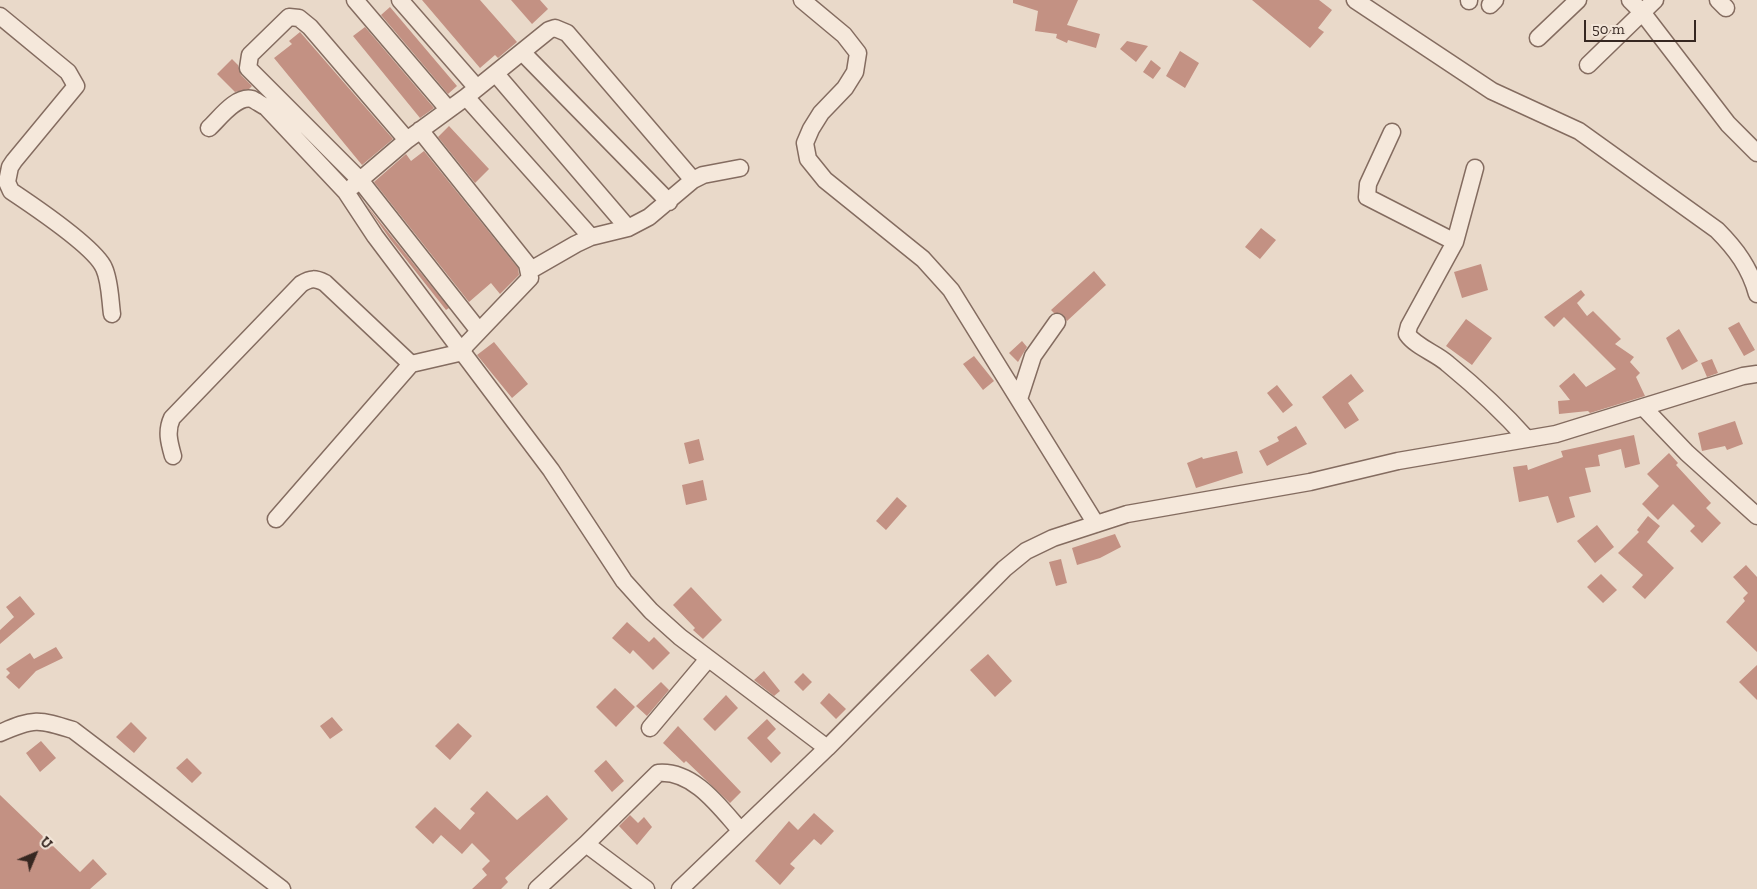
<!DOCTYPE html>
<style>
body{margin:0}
#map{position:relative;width:1757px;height:889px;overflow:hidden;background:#e9d9c9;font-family:"Zilla Slab",serif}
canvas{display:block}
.north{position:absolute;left:10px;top:829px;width:50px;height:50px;-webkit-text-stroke:4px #f2e5d8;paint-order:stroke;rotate:45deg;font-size:14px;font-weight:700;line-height:20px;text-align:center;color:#362721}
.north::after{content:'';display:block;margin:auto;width:18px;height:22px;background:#362721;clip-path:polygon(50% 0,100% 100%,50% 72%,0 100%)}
.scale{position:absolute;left:1584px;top:20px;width:112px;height:22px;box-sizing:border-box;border:2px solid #362721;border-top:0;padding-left:6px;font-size:15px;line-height:18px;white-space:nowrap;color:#362721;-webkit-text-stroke:4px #f2e5d8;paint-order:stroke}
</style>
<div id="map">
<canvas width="1757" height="889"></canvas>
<div class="north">U</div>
<div class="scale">50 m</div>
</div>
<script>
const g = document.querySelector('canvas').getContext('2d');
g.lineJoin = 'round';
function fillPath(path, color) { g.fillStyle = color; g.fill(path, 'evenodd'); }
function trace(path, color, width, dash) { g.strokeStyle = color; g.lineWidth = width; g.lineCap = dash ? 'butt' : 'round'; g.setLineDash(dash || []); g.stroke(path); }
const building = new Path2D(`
 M422 0H480L517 42 498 58 495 55 480 68Z
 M511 0H540L548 9 532 24Z
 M1013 0H1078L1067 25 1100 34 1096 48 1068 40 1067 43 1056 38 1057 34 1035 31 1038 11 1013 3Z
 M1252 0H1319L1332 10 1318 28 1324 32 1310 48Z
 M390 7 457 86 448 94 381 15Z
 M365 27 434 108 420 118 353 36Z
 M300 32 393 139 362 165 274 58 292 44 289 41Z
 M1127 41 1148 46 1136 62 1120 49Z
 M1180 51 1199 63 1185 88 1166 76Z
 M232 59 238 65 241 75 252 86 249 89 235 92 217 74Z
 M1151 60 1161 68 1153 79 1143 72Z
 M449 126 489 169 475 183 438 137Z
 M424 151 518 268 519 275 500 294 491 283 469 302 374 182 406 154 411 161Z
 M364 202 449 308 446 310 390 239Z
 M1261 228 1276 240 1260 259 1245 247Z
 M1481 264 1488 290 1462 298 1454 272Z
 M1094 271 1106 285 1067 321 1062 314 1054 313 1051 310Z
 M1581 290 1585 295 1577 303 1587 316 1593 311 1621 339 1615 344 1634 357 1630 362 1640 373 1636 377 1645 396 1590 413 1588 411 1559 414 1558 401 1570 400 1559 386 1574 373 1586 387 1616 369 1564 317 1554 327 1544 317Z
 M1466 319 1492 338 1472 365 1446 346Z
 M1739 322 1755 350 1744 356 1728 328Z
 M1679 329 1698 361 1682 370 1666 338Z
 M1022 341 1027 347 1018 362 1009 353Z
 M494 342 528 384 512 398 477 355Z
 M974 356 994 381 983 390 963 364Z
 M1712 359 1718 373 1707 377 1701 363Z
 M1351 374 1364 391 1348 403 1359 420 1345 429 1322 397Z
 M1277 385 1293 405 1283 413 1267 393Z
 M1735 421 1743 444 1727 450 1725 446 1702 451 1698 433Z
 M1296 426 1307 444 1267 466 1259 451 1279 441 1277 437Z
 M1634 435 1640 464 1625 468 1621 449 1598 455 1600 466 1585 468 1591 492 1569 497 1575 517 1557 523 1548 496 1519 502 1513 467 1527 465 1528 470 1563 457 1561 451Z
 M699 439 704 460 689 464 684 443Z
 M1237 451 1243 473 1196 488 1187 463 1202 457 1203 459Z
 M1669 453 1678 463 1676 465 1711 503 1706 508 1721 523 1702 543 1690 531 1695 526 1673 504 1658 520 1642 504 1659 486 1647 474Z
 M703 480 707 500 686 505 682 485Z
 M897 497 907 506 886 530 876 521Z
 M1648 516 1660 526 1647 542 1674 568 1645 599 1632 587 1643 575 1618 553 1639 532 1637 530Z
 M1597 525 1614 547 1595 563 1577 541Z
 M1115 534 1121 547 1100 558 1077 565 1072 548Z
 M1061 559 1067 583 1056 586 1049 562Z
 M1746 565 1757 577V652L1726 622 1745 601 1743 598 1748 593 1733 577Z
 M1601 574 1617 590 1603 603 1587 587Z
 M691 587 722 620 703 639 693 630 695 628 673 605Z
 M20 596 35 614 0 644V630L14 617 6 607Z
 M627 622 649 642 654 637 670 653 653 670 633 650 630 654 612 638Z
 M56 647 63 658 36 671 19 689 6 677 10 673 6 669 30 653 34 659Z
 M988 654 1012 681 995 697 970 670Z
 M1757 665V700L1739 682Z
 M764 671 780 691 774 696 754 680Z
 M803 673 812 682 803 691 794 682Z
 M661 682 669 690 647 716 636 706Z
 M615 688 635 707 616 727 596 707Z
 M829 693 846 709 836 719 820 703Z
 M726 695 738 708 715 731 703 719Z
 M332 717 343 730 330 739 320 726Z
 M767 719 776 729 767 738 781 753 771 763 747 738Z
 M131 722 147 738 134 753 116 737Z
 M458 723 472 736 450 760 435 746Z
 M678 726 741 792 730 803 686 761 684 763 663 743Z
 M41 741 56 758 40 772 26 753Z
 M187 758 202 773 192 783 176 768Z
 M606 760 624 781 612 792 594 771Z
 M487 791 517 820 547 795 568 819 505 878 508 882 501 889H472L487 875 482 869 490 861 472 843 462 854 441 835 433 844 415 827 435 807 460 830 475 813 470 809Z
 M0 795 80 872 93 859 107 874 90 889H0Z
 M814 813 834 831 821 845 814 839 790 864 795 868 780 885 755 861 789 821 798 830Z
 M630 815 638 823 644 817 652 827 637 845 619 826Z`);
const minor = new Path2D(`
 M355 0 448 109
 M400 0 477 88
 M802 0 844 35 858 53 855 72 845 88 821 113 811 129 805 143 808 159 825 180 923 259 951 290 1096 524
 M1355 0 1492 91 1579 131 1717 230C1736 249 1750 268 1757 294
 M1469 0V1
 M1630 0 1642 12 1728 124 1757 153
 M1718 0 1726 8
 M1490 5 1495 0
 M0 16 68 72 76 86 14 161 10 167 7 182 11 191C32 205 95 247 104 268 110 281 110 299 112 314
 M1538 38 1578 0
 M523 53 669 202
 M1588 65 1655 0
 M496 74 628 228
 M466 97 591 237
 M209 128C219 119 236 95 252 99 256 101 262 105 266 107L346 192 375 236 551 470 624 581 651 611 680 637 827 748
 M1392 132 1368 184 1367 197 1455 242
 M407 140 310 27 299 18 289 17 250 55 248 68 360 180 479 331
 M1475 168 1455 242 1409 326 1407 334C1416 347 1436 353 1448 364 1476 387 1503 412 1527 439
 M353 186 407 140 466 97 549 30 555 28 567 33 693 180
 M529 271 576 244 591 237 628 228 649 217 693 180 703 175 740 168
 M1019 399 1033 356 1057 322
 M1643 407 1687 453 1757 516
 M173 456C169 442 166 431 172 418L301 284C311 278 315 278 325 283L411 364 463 352 465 346 530 278 527 264 420 130
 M276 519 411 364
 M650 728 708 659
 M0 733C34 718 38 719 73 730L282 889
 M537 889 586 844
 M646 889 586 844 658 773C693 770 719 806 740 830
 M680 889 827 748 1004 569 1026 551 1053 538 1127 514 1310 482 1398 461 1556 434 1743 376 1757 374`);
fillPath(building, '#c39183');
trace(minor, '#846c60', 19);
trace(minor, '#f5e8db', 16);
</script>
